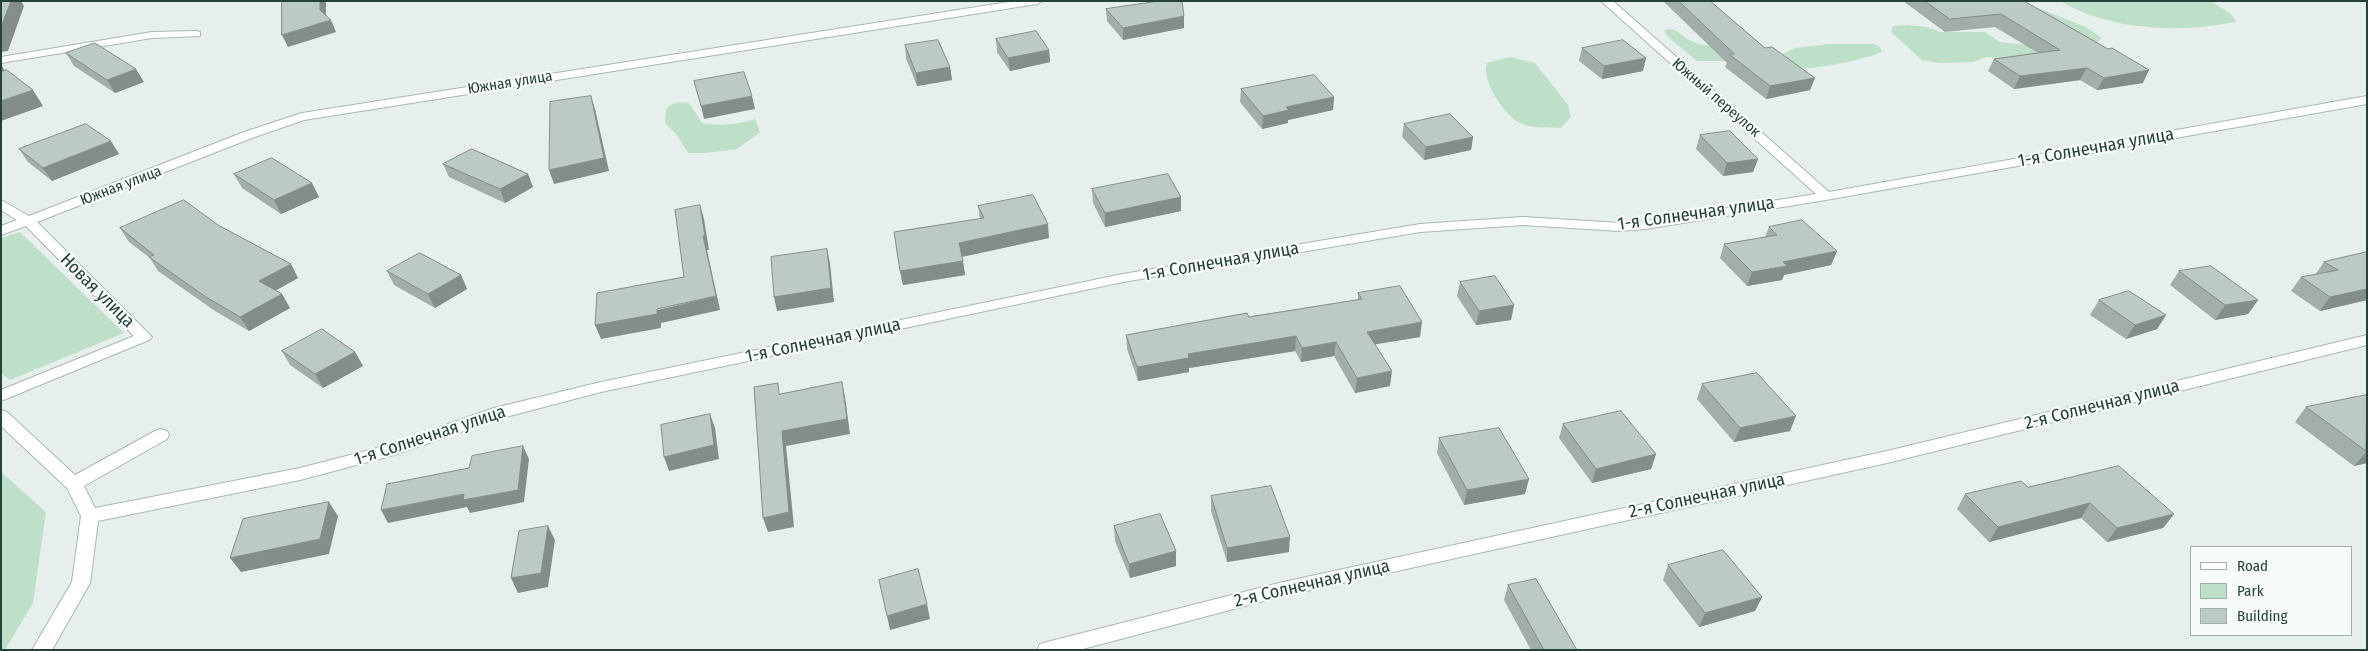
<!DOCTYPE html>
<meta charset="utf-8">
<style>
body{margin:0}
#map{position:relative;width:2368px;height:651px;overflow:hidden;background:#e6efeb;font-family:"Fira Sans Condensed",sans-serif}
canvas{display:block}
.frame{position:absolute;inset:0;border:2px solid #24423a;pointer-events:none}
.legend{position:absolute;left:2190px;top:546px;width:162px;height:90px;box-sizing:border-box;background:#f7fbf9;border:1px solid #a3b1ad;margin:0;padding:6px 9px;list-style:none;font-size:15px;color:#24423a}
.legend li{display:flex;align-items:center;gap:10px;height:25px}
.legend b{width:25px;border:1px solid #a3b1ad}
</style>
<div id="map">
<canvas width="2368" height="651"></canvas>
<div class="frame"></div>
<ul class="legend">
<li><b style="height:6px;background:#fff"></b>Road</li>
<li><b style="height:14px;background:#bfe0c8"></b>Park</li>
<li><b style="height:14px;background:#bbcac4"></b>Building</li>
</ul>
</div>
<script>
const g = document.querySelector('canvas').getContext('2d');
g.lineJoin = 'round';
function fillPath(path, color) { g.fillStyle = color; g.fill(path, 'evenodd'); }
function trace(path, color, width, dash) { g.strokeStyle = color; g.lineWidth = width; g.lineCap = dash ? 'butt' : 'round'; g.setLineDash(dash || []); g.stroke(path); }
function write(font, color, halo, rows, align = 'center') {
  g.font = font + ' "Fira Sans Condensed",sans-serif'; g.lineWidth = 4.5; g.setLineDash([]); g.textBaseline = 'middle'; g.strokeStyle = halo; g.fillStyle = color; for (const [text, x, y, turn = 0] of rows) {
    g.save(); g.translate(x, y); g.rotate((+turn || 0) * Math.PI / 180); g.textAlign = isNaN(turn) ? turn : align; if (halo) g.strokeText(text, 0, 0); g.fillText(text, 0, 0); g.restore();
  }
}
const green = new Path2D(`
 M2060 1H2211L2231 14 2236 22C2179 33 2112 31 2060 1Z
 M2035 7 2086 27 2102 38 2095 44 2027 8Z
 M1908 25 1927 27 1941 32H1985L2000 42 2059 49 2026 60 1987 57 1973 62 1941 63 1922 60 1891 32 1893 26Z
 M1668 29C1679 30 1681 35 1689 40 1702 47 1716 46 1729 46L1737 61H1697L1667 36 1664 31Z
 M1830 44H1873L1879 46 1882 51C1874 58 1813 70 1801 68 1795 68 1788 64 1782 62L1783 54 1795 48Z
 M1510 57 1535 63 1568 105 1571 117 1561 128C1548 127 1526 129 1515 120 1501 110 1481 79 1487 63Z
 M680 102 689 103 702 123C720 126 737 125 755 119L760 132 737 149 705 153H688L677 135 665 123 666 110 670 105Z
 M20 232 124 333 10 380 1 373V238Z
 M1 472 46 512 33 603 5 650H1Z`);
const minor = new Path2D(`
 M1015 1H1042L1037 4 304 120 252 138 37 222 152 337 149 340 1 401V390L134 336 26 226 1 235V226L17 220 1 210V200L29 216 244 132 302 113Z
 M1601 1H1613L1829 192 2367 96V104L1826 200 1645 229 1620 231 1523 225 1420 232 1123 282 601 392 498 419 394 455 300 480 98 521 90 583 52 650H32L72 582 81 516 67 488 1 426V410L7 412 75 475 155 431 161 429 167 431 169 435 167 439 84 486 95 508 300 468 385 446 494 408 601 382 1123 274 1420 224 1523 217 1620 223 1645 221 1816 194Z
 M196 31 200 32V36L152 38 1 63V57L152 32Z
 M2367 335V345L1887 463 1279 597 1079 650H1037L1040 644 1047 642 1279 583 1887 451Z`);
const wall = new Path2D(`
 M1663 1H1710L1765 48 1815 78 1810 90 1766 99 1725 67 1727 63Z
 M1903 1H2024L2143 83 2097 90 2080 80 2014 89 1988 71 1994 59 2038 53 1995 27 1945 32Z
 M1106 9 1184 28 1123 40 1107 21Z
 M996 39 1049 50 1050 62 1010 71 997 52Z
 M905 45 950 67 952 80 917 86 906 58Z
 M1582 48 1643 71 1602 79 1579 61Z
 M66 53 144 82 115 93 74 66Z
 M1241 89 1334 97 1333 110 1288 120V123L1262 129 1240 102Z
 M1404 124 1473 137 1471 150 1424 160 1402 137Z
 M1700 135 1758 159 1753 172 1723 176 1696 149Z
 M19 149 119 154 52 181 28 162Z
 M443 164 533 187 505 203 449 177Z
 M234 174 312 183 319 197 281 214 242 188Z
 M1092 189 1181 197V211L1105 227 1093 203Z
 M978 206 1049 238 962 257 965 275 903 285 900 271 980 219Z
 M218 225 291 264 298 278 275 291 290 308 249 331 215 311 158 271 150 258 129 242 120 228Z
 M1769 227 1837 251 1831 265 1784 275 1782 280 1747 286 1720 258 1724 244 1765 237Z
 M2367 252V300L2320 311 2291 291 2301 277 2315 275 2324 262Z
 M387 271 461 275 467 289 435 308 394 285Z
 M2179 271 2258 300 2248 314 2215 320 2170 285Z
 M1460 282 1514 305 1511 320 1476 325 1457 296Z
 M1358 293 1420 337 1375 344 1390 386 1355 393 1334 356 1301 362 1295 351 1189 368V372L1138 381 1127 349 1126 335 1358 300Z
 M2099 300 2166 315 2157 329 2126 339 2090 315Z
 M282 351 355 352 363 366 323 388 290 365Z
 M1702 384 1790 431 1734 442 1697 399Z
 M2367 395V463L2354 466 2295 422 2306 407Z
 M1563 424 1656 454 1651 469 1592 483 1559 438Z
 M1439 438 1525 494 1464 505 1437 453Z
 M2028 487 2174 514 2163 528 2107 542 2081 518 1989 542 1957 509 1965 494Z
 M1211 496 1289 552 1227 562 1211 511Z
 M1114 526 1176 551V566L1130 578 1115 541Z
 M1668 565 1762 597 1755 611 1699 627 1663 580Z
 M1508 585 1577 650H1531L1504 600Z`);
const shadedWall = new Path2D(`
 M11 1H21L24 6 8 51 1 52V27Z
 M320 1H326V21L331 20 336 32 288 47 282 35 320 10Z
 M1184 16V28L1123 40V28Z
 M1049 50 1050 62 1010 71 1008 58Z
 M1646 58 1643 71 1602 79 1604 66Z
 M2 66 12 82 1 75Z
 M950 67 952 80 917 86 916 73Z
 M2087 68 2080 80 2014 89 2020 76Z
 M136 69 144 82 115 93 107 80Z
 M2149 70 2143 83 2097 90 2104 78Z
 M1815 78 1810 90 1766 99 1770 86Z
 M33 90 43 106 1 121V101Z
 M591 96 595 109 609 171 554 184 549 170Z
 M752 96 755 109 704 119 701 106Z
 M1334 97 1333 110 1288 120V123L1262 129 1263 116 1286 107Z
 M1473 137 1471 150 1424 160 1426 147Z
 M111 141 119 154 52 181 43 168Z
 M1758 159 1753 172 1723 176 1727 163Z
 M528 174 533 187 505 203 500 189Z
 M312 183 319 197 281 214 274 200Z
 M1181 197V211L1105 227V213Z
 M700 205 704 219 709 250H707L720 310 661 323V328L601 339 595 325 716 296 703 236Z
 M1048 224 1049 238 961 257 959 243Z
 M827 249 830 263 834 302 777 311 774 297Z
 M1837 251 1831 265 1784 275 1782 280 1747 286 1752 272 1783 262Z
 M963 261 965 275 903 285 900 271Z
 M291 264 298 278 267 295 259 281Z
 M461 275 467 289 435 308 428 294Z
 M2367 289V300L2320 311 2330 297Z
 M282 294 290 308 249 331 240 317Z
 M2258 300 2248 314 2215 320 2225 305Z
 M1514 305 1511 320 1476 325 1479 311Z
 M2166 315 2157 329 2126 339 2135 325Z
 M1422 322 1420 337 1365 346 1367 332Z
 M1296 336 1295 351 1189 368V372L1138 381 1137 367 1188 354Z
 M1336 342 1334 356 1301 362 1302 348Z
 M355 352 363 366 323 388 315 374Z
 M1392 371 1390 386 1355 393 1357 378Z
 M842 382 845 397 850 434 786 446 794 527 768 532 763 518 782 431Z
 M710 414 715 428 719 459 669 471 664 457Z
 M1796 416 1790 431 1734 442 1740 428Z
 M523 446 529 459 524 502 470 513 467 507 388 523 381 510 464 494Z
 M2367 451V463L2354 466Z
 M1656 454 1651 469 1592 483 1596 469Z
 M1529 479 1525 494 1464 505 1467 490Z
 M329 502 338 516 329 554 241 572 230 558Z
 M2090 503 2081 518 1989 542 1998 527Z
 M2174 514 2163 528 2107 542 2117 528Z
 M548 526 555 540 548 587 518 593 511 578Z
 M1290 537 1289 552 1227 562V548Z
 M1176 551V566L1130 578 1129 564Z
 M1762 597 1755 611 1699 627 1705 613Z
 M927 604 930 619 890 630 887 616Z`);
const building = new Path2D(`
 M1 1H11L1 27Z
 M282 1H320V10L331 20 282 35Z
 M1159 1H1182L1184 16 1123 28 1106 9Z
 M1679 1H1710L1765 48 1772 47 1815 78 1770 86 1729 54H1734Z
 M1925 1H2024L2108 49 2112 48 2149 70 2104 78 2087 68 2020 76 1994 59 2060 50 2001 14 1950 19Z
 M1036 31 1049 50 1008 58 996 39Z
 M938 40 950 67 916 73 905 45Z
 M1623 40 1646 58 1604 66 1582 48Z
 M95 43 136 69 107 80 66 53Z
 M7 70 33 90 1 101V72Z
 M744 72 752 96 701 106 694 81Z
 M1314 75 1334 97 1286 107 1289 110 1263 116 1241 89Z
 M591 96 604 158 549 170 550 102Z
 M1450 114 1473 137 1426 147 1404 124Z
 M86 124 111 141 43 168 19 149Z
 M1730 131 1758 159 1727 163 1700 135Z
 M472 149 528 174 500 189 443 164Z
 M272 158 312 183 274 200 234 174Z
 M1168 174 1181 197 1105 213 1092 189Z
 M1033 195 1048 224 959 243 963 261 900 271 894 232 984 218 978 206Z
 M184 200 218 225 291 264 259 281 282 294 240 317 206 297 149 257 154 255 120 228Z
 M700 205 705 236H703L716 296 657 309V314L595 325 597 293 684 277 675 210Z
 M1802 220 1837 251 1783 262 1787 266 1752 272 1724 244 1777 235 1769 227Z
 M827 249 831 288 774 297 771 257Z
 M2367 252V289L2330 297 2301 277 2338 270 2324 262Z
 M420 253 461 275 428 294 387 271Z
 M2211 266 2258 300 2225 305 2179 271Z
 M1495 276 1514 305 1479 311 1460 282Z
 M1400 286 1422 322 1367 332 1392 371 1357 378 1336 342 1302 348 1296 336 1188 354 1189 358 1137 367 1126 335 1247 313 1249 317 1362 299 1358 293Z
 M2129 291 2166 315 2135 325 2099 300Z
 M322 329 355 352 315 374 282 351Z
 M1757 373 1796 416 1740 428 1702 384Z
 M842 382 847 419 782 431 789 512 763 518 754 387 778 383 779 394Z
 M2367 395 2366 451 2306 407Z
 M1621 411 1656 454 1596 469 1563 424Z
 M710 414 714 445 664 457 661 425Z
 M1499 428 1529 479 1467 490 1439 438Z
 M523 446 518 490 463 500 464 494 381 510 387 484 469 468 472 456Z
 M2119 466 2174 514 2117 528 2090 503 1998 527 1965 494 2021 481 2028 487Z
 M1271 486 1290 537 1227 548 1211 496Z
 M329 502 320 539 230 558 243 519Z
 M1160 514 1176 551 1129 564 1114 526Z
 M548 526 541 573 511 578 519 531Z
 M1723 550 1762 597 1705 613 1668 565Z
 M918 569 927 604 887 616 879 580Z
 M1536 579 1577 650H1544L1508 585Z`);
const farStreetnames = [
 ["Южная улица",510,83,-9],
 ["Южный переулок",1716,98,41],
 ["Южная улица",121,186,-21]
];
const streetNames = [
 ["1-я Солнечная улица",2096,148,-10],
 ["1-я Солнечная улица",1696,214,-8],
 ["1-я Солнечная улица",1221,262,-10],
 ["Новая улица",97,291,45],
 ["1-я Солнечная улица",823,341,-12],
 ["2-я Солнечная улица",2102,405,-14],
 ["1-я Солнечная улица",430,436,-18],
 ["2-я Солнечная улица",1707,496,-12],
 ["2-я Солнечная улица",1312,584,-13]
];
fillPath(green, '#bfe0c8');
trace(minor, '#a8b8b2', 2);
fillPath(minor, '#fff');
fillPath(wall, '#a1aea9');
fillPath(shadedWall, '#838d89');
fillPath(building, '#bbcac4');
trace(building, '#838d89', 1);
write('15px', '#24423a', '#f7fbf9', farStreetnames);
write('18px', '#24423a', '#f7fbf9', streetNames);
</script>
